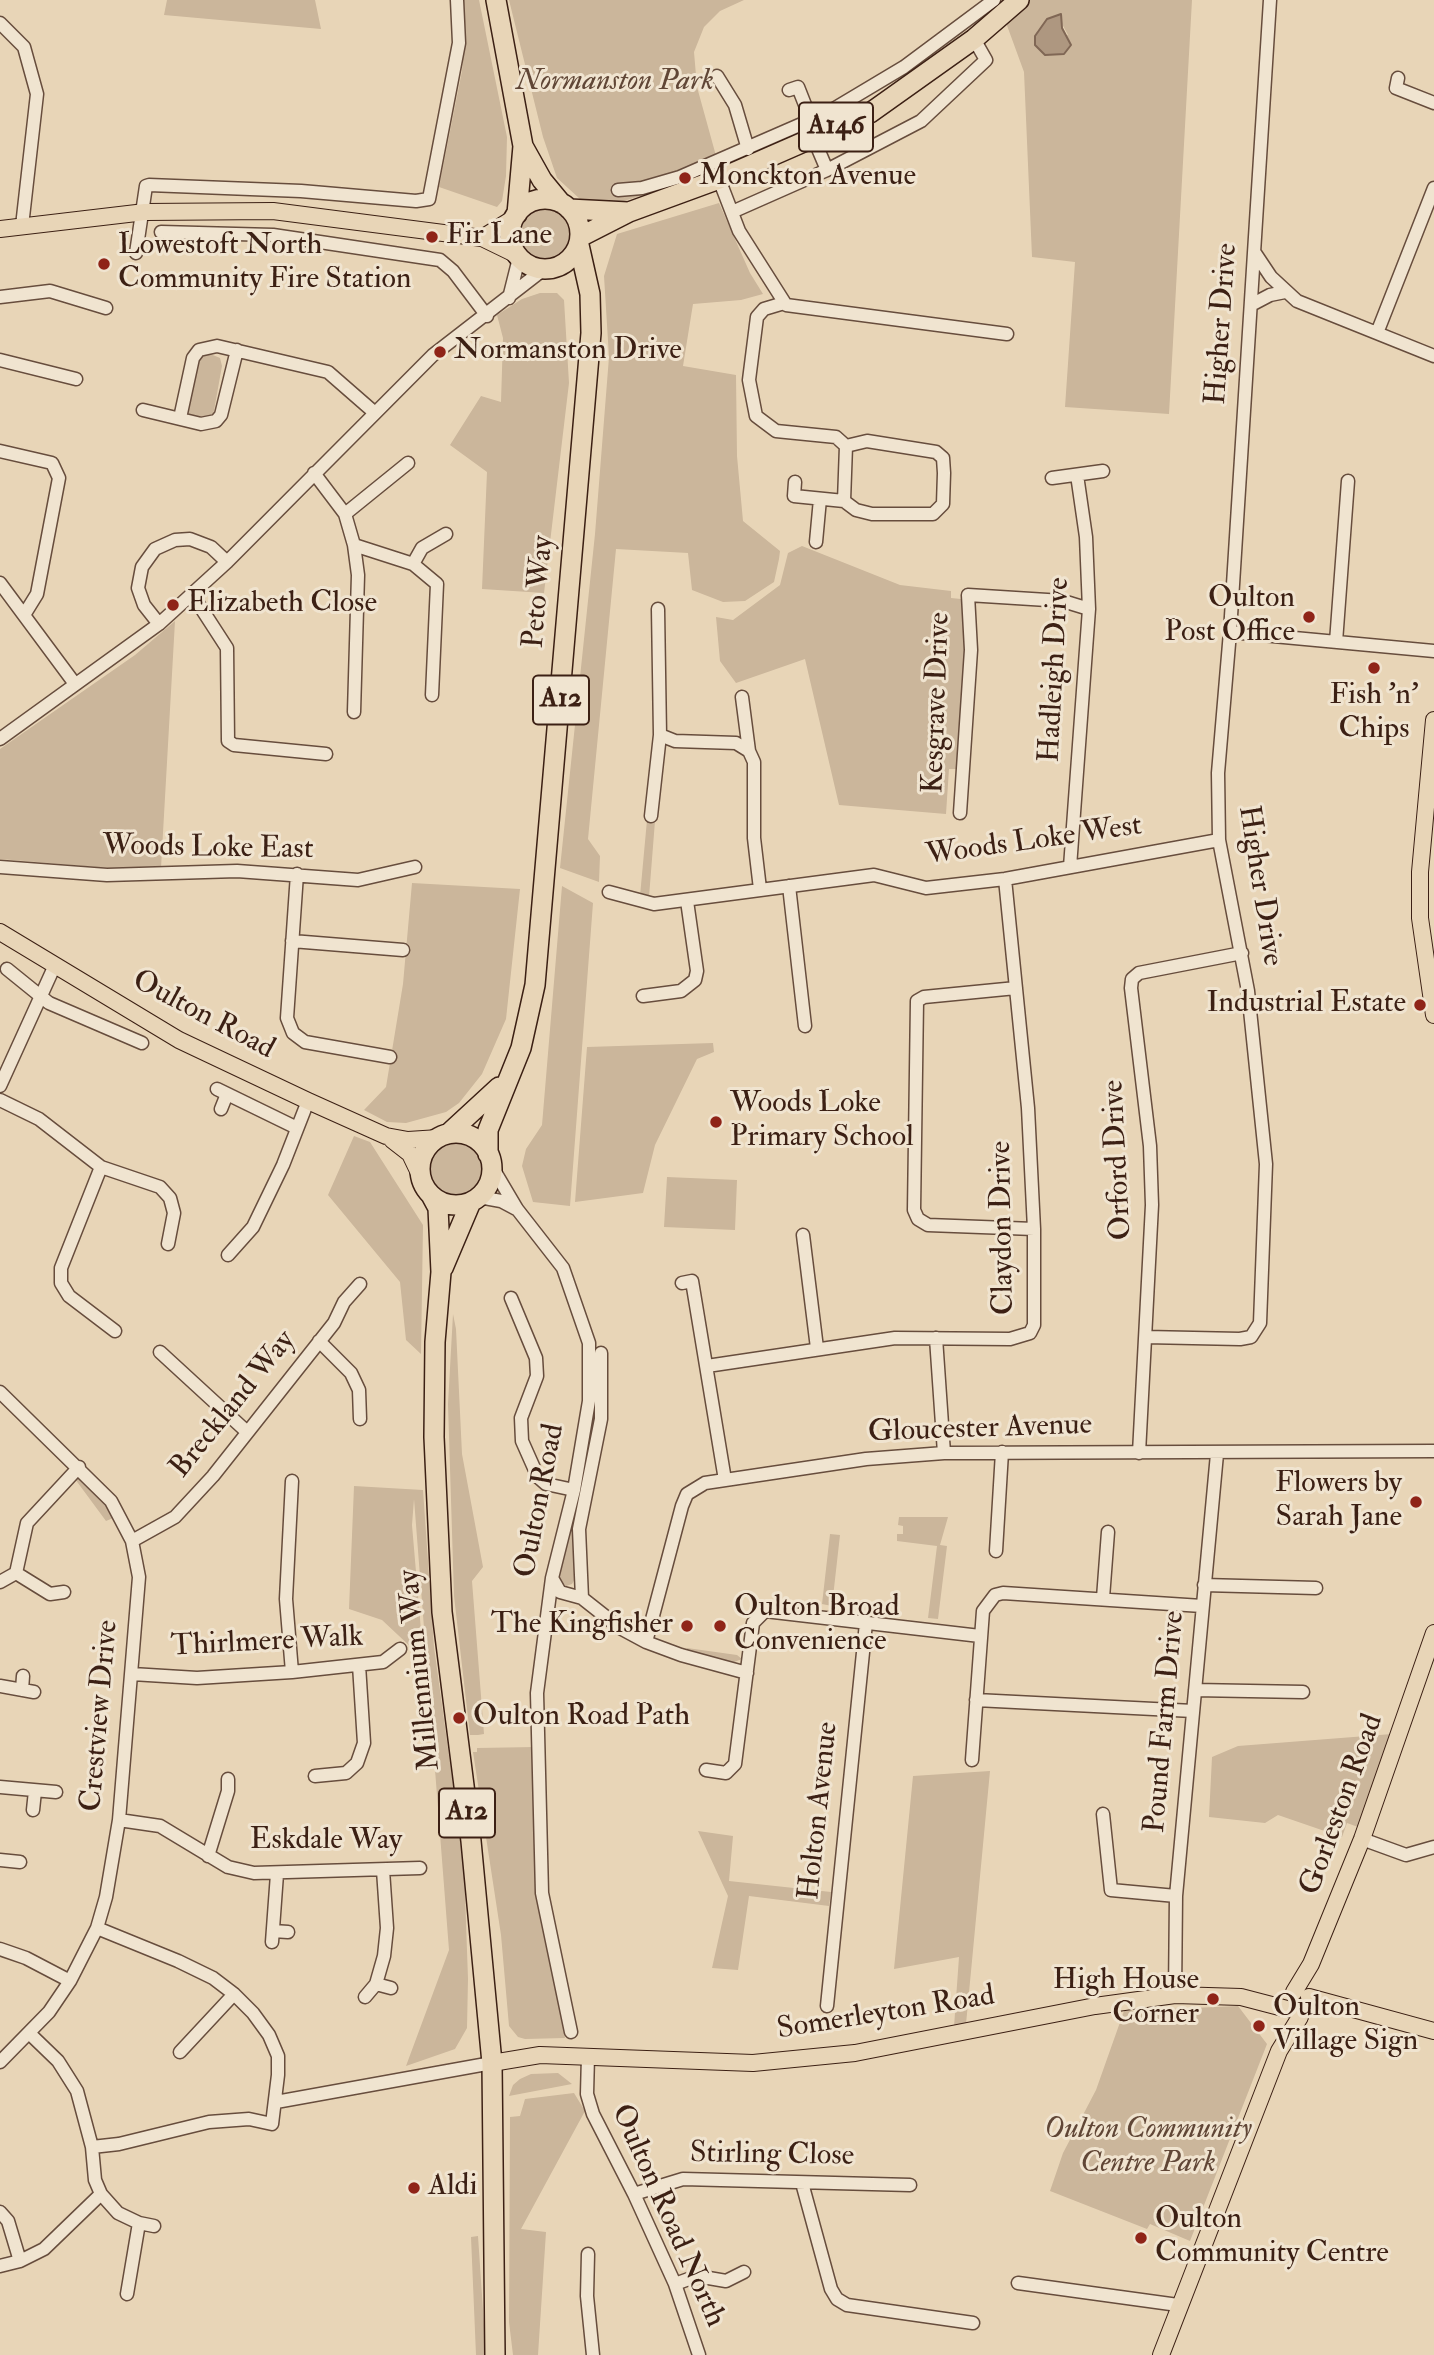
<!DOCTYPE html>
<style>
body{margin:0}
canvas{display:block;background:#e8d5b7}
</style>
<canvas width="1434" height="2355"></canvas>
<script>
const context = document.querySelector('canvas').getContext('2d');
context.lineJoin = 'round';
function paint(path, color) {
  context.fillStyle = color;
  context.fill(path, 'evenodd');
}
function shape(rows) {
  const path = new Path2D();
  for (const r of rows) {
    if (r.length === 3) {
      path.moveTo(r[0] + r[2], r[1]);
      path.arc(r[0], r[1], r[2], 0, 2 * Math.PI);
      continue;
    }
    path.moveTo(r[0], r[1]);
    for (let i = 2; i < r.length; i += 2) path.lineTo(r[i], r[i + 1]);
  }
  return path;
}
function trace(path, color, width, dash) {
  context.strokeStyle = color;
  context.lineWidth = width;
  context.lineCap = dash ? 'butt' : 'round';
  context.setLineDash(dash || []);
  context.stroke(path);
}
function write(font, color, halo, rows, align = 'center') {
  context.font = font + ' "IM FELL Double Pica",serif';
  context.lineWidth = 6;
  context.setLineDash([]);
  context.textBaseline = 'middle';
  context.strokeStyle = halo;
  context.fillStyle = color;
  for (const [text, x, y, turn = 0] of rows) {
    context.save();
    context.translate(x, y);
    context.rotate((+turn || 0) * Math.PI / 180);
    context.textAlign = isNaN(turn) ? turn : align;
    if (halo) context.strokeText(text, 0, 0);
    context.fillText(text, 0, 0);
    context.restore();
  }
}
paint(shape([
 [167,0,315,0,321,29,164,15],
 [461,0,479,0,507,137,506,176,502,201,497,207,439,187,462,71,464,46],
 [509,0,744,0,720,11,704,27,694,52,697,87,718,163,661,190,610,205,580,199,557,178,543,137],
 [1028,0,1192,0,1169,414,1065,407,1075,262,1032,257,1024,72,1005,20],
 [1061,22,1068,35,1035,45,1038,30],
 [719,203,750,273,763,294,741,300,693,304,683,366,736,375,737,456,743,521,780,551,779,559,774,582,745,601,723,602,692,590,688,553,616,549,588,839,600,856,599,882,560,868,595,534,609,357,604,276,617,234],
 [545,234,26],
 [540,293,557,293,564,300,569,383,544,593,482,589,487,472,450,445,481,396,501,402,503,338,497,315,522,299],
 [208,353,220,358,222,366,213,416,210,419,190,417,186,409,199,357],
 [802,546,900,585,951,591,951,598,961,599,967,648,957,769,949,769,946,814,839,805,805,659,736,683,720,661,716,617,733,620,780,585,788,553],
 [175,621,161,868,109,868,0,859,0,749,135,655],
 [647,820,655,821,649,897,640,896],
 [412,883,520,889,506,1019,482,1074,459,1103,446,1112,406,1123,387,1122,364,1110,386,1087,403,984],
 [562,886,593,903,570,1206,533,1202,522,1166,526,1149,542,1125],
 [713,1043,714,1052,697,1059,655,1145,643,1193,575,1202,587,1047],
 [354,1136,370,1142,423,1225,421,1354,406,1340,400,1282,328,1195],
 [455,1169,29],
 [667,1177,737,1180,735,1230,664,1227],
 [453,1314,456,1329,462,1454,483,1567,472,1581,484,1734,478,1735,470,1735,454,1596,448,1404],
 [599,1389,576,1577,572,1584,566,1586,558,1578,594,1397],
 [75,1479,82,1479,104,1500,114,1515,113,1518,106,1521],
 [354,1486,423,1490,434,1647,464,1865,468,1979,467,2028,455,2049,406,2066,449,1950,414,1499,412,1525,422,1642,414,1650,382,1620,349,1609],
 [899,1517,948,1517,940,1545,947,1546,938,1619,928,1618,937,1546,897,1541,897,1534,903,1534,903,1526,898,1525],
 [830,1534,840,1535,832,1606,822,1604],
 [687,1648,737,1655,742,1659,729,1664,686,1651],
 [1392,1734,1358,1827,1347,1823,1342,1837,1278,1815,1265,1823,1209,1817,1212,1757,1238,1746],
 [535,1747,539,1904,565,2038,525,2039,518,2037,509,2026,501,1935,473,1752,477,1752,477,1748],
 [990,1771,966,2024,954,2027,959,1957,894,1969,913,1776],
 [698,1831,733,1836,729,1881,831,1892,829,1906,749,1896,738,1970,712,1968,728,1896],
 [1238,2006,1267,2044,1190,2241,1150,2224,1147,2229,1050,2191,1063,2153,1096,2090,1124,2011],
 [558,2073,572,2084,509,2096,513,2085,520,2079,531,2074],
 [574,2093,585,2111,521,2229,546,2232,538,2355,513,2355,509,2322,510,2117,520,2116,525,2099],
 [478,2236,486,2355,476,2355,471,2237]
]), '#cbb69b');
const water = shape([
 [1061,14,1062,28,1071,45,1064,54,1045,55,1035,45,1035,36,1047,19,1061,14]
]);
paint(water, '#ae9780');
trace(water, '#806755', 2);
const minor = shape([
 [0,23,24,47,37,94,22,226],
 [717,76,735,105,748,149],
 [1398,78,1396,88,1434,103],
 [789,90,798,87,811,120],
 [813,137,827,170],
 [719,179,739,231,786,305,1007,334],
 [618,190,642,188,680,177,827,113,904,67,994,0],
 [732,212,827,170,921,121,986,60,974,39],
 [161,232,273,235,440,260,453,271,487,316],
 [136,253,146,186,149,185,301,191,416,201,429,199,459,43,457,0],
 [1255,253,1271,277,1297,301,1434,356],
 [0,297,50,291,106,308],
 [509,298,519,258],
 [784,303,764,309,757,317,749,380,756,416,776,431,836,437,846,446,844,501,794,496,795,482],
 [1251,305,1270,295,1285,292],
 [1377,333,1434,188],
 [0,360,76,379],
 [143,410,201,424,216,421,221,415,237,350],
 [180,418,193,358,199,350,217,346,328,372,375,413],
 [0,451,52,463,59,478,37,594,24,615],
 [314,473,345,514,354,545,358,575,354,712],
 [1052,478,1103,471],
 [844,501,856,510,872,514,933,514,943,504,944,473,943,458,936,452,867,441,846,446],
 [345,514,408,463],
 [816,542,820,499],
 [354,545,413,564,437,584,432,695],
 [413,564,422,548,446,534],
 [0,583,75,684],
 [192,594,227,648,228,741,234,745,326,754],
 [658,609,660,735,675,741,736,743,749,751],
 [159,624,144,605,138,588,142,567,155,549,175,540,190,539,211,547,227,562],
 [1230,632,1434,651],
 [1336,642,1348,481],
 [742,697,749,751,754,762,754,838,760,889],
 [0,739,159,624,227,562,433,355,544,269],
 [960,813,971,650,968,595,1063,601,1089,609],
 [651,816,660,735],
 [0,867,107,875,237,871,358,880,415,867],
 [1070,867,1089,609,1086,537,1077,475],
 [297,874,287,1018,293,1033,305,1042,390,1057],
 [789,886,805,1026],
 [609,892,654,904,874,875,926,888,1005,879,1219,840],
 [292,941,403,950],
 [7,969,49,1003,142,1043],
 [1016,988,924,997,917,1001,914,1210,918,1219,928,1225,1034,1229],
 [643,996,681,991,695,980,697,971,687,901],
 [0,1086,55,965],
 [217,1089,297,1128],
 [0,1100,39,1119,101,1167,160,1187,170,1198,174,1213,168,1244],
 [221,1109,227,1094],
 [491,1165,517,1209,563,1268,589,1343,589,1401,574,1490,552,1578,537,1693,542,1893,571,2032],
 [101,1167,61,1268,61,1283,69,1296,115,1331],
 [479,1197,501,1201,516,1209],
 [803,1235,817,1348],
 [228,1255,253,1227,283,1165,308,1101],
 [682,1283,692,1281,725,1480],
 [511,1298,536,1358,537,1376,521,1418,522,1441,538,1477,546,1484,574,1490],
 [1146,1337,1240,1339,1251,1337,1260,1323,1266,1164,1248,991,1219,840,1218,773,1230,632,1270,0],
 [936,1338,944,1453],
 [319,1341,351,1373,359,1390,360,1419],
 [160,1352,246,1431],
 [707,1366,895,1338,1010,1339,1030,1333,1034,1325,1034,1229,1028,1108,1005,879],
 [0,1392,111,1501,132,1541,139,1577,119,1820,106,1897,97,1928,70,1981,49,2012,0,2062],
 [1139,1453,1152,1205,1150,1146,1131,988,1132,979,1139,973,1242,953],
 [292,1481,286,1599,292,1672],
 [132,1541,175,1517,213,1476,334,1323,344,1302,360,1284],
 [996,1551,1002,1452],
 [16,1573,27,1523,79,1467],
 [552,1578,560,1592,582,1598,620,1628,646,1642,681,1655,747,1673],
 [0,1582,16,1573,50,1594,64,1592],
 [1204,1585,1316,1588],
 [582,1598,579,1529,601,1419,601,1353],
 [1103,1598,1108,1532],
 [646,1642,682,1506,687,1494,705,1483,866,1459,944,1453,1434,1451],
 [132,1674,197,1678,292,1672,383,1662,400,1649],
 [0,1686,34,1692],
 [22,1690,23,1676],
 [1195,1690,1303,1692],
 [976,1700,1193,1711],
 [972,1760,983,1611,995,1595,1003,1593,1202,1606],
 [706,1770,726,1773,735,1764,753,1623,765,1611,980,1636],
 [315,1776,346,1773,357,1763,364,1743,359,1665],
 [0,1787,56,1792],
 [33,1810,35,1791],
 [1103,1814,1111,1890,1176,1896],
 [119,1820,160,1826,228,1867,254,1873,420,1868],
 [1362,1839,1406,1855,1434,1847],
 [208,1856,228,1791,228,1779],
 [0,1860,20,1862],
 [273,1931,288,1932],
 [272,1942,277,1874],
 [0,1949,26,1958,70,1981],
 [376,1984,391,1988],
 [1175,1995,1176,1896,1217,1454],
 [365,1997,376,1984,384,1956,387,1928,383,1870],
 [827,2006,866,1623],
 [29,2033,58,2061,77,2091,92,2147,95,2180,101,2194,118,2213,139,2223,154,2226],
 [180,2052,234,1994],
 [588,2056,587,2094,593,2114,634,2194,675,2284,699,2355],
 [276,2102,492,2063],
 [92,2147,119,2144,209,2122,249,2119,272,2124,278,2075,278,2056,269,2035,253,2013,234,1994,213,1978,178,1961,97,1928],
 [802,2183,831,2289,837,2299,847,2305,973,2323],
 [634,2194,683,2179,910,2185],
 [0,2212,8,2221,20,2261],
 [588,2254,587,2296,593,2355],
 [0,2266,20,2261,44,2249,101,2194],
 [1018,2283,1178,2305],
 [675,2284,697,2276,726,2281,744,2272],
 [127,2294,139,2223]
]);
const major = shape([
 [0,229,145,212,273,211,482,238,517,255],
 [482,238,514,218],
 [1434,720,1420,872,1420,918,1434,1015],
 [0,932,179,1040,308,1101,386,1136,408,1140,439,1138],
 [392,1140,410,1154,420,1175],
 [1294,1992,1311,1964,1362,1839,1434,1633],
 [1309,1997,1434,2031],
 [492,2063,540,2055,753,2063,855,2053,1095,2006,1175,1995,1241,1997,1287,2009],
 [1161,2355,1279,2051,1300,2017]
]);
const highway = shape([
 [496,0,523,146,542,180,561,203],
 [545,234,35],
 [569,209,628,212],
 [517,214,523,146],
 [580,237,629,212,719,179,870,113,974,39,1019,0],
 [456,1169,36],
 [448,1134,499,1087],
 [488,1154,488,1130,521,1048,535,985,591,333,590,294,579,245],
 [431,1195,438,1208,441,1272,435,1342,434,1437,442,1612,471,1841,492,2063,495,2355],
 [443,1268,471,1202]
]);
trace(minor, '#674d3d', 15);
trace(major, '#3c2014', 18);
trace(highway, '#3c2014', 22);
trace(minor, '#f0e4d0', 12);
trace(major, '#e8d5b7', 16);
trace(highway, '#e8d5b7', 19);
for (const [x, y, r, color] of [
 [685,178,7,"#8f2418"],
 [432,237,7,"#8f2418"],
 [104,264,7,"#8f2418"],
 [440,352,7,"#8f2418"],
 [173,605,7,"#8f2418"],
 [1309,617,7,"#8f2418"],
 [1374,668,7,"#8f2418"],
 [1420,1005,7,"#8f2418"],
 [716,1122,7,"#8f2418"],
 [1416,1502,7,"#8f2418"],
 [687,1626,7,"#8f2418"],
 [720,1626,7,"#8f2418"],
 [459,1718,7,"#8f2418"],
 [1213,1999,7,"#8f2418"],
 [1259,2026,7,"#8f2418"],
 [414,2188,7,"#8f2418"],
 [1141,2238,7,"#8f2418"]
]) {
  const dot = new Path2D();
  dot.arc(x, y, r, 0, 2 * Math.PI);
  context.fillStyle = color;
  context.fill(dot);
  trace(dot, '#f0e4d0', 2.5);
}
for (const [x, y, w] of [
 [836,127,74],
 [561,700,56],
 [467,1813,56]
]) {
  const box = new Path2D();
  box.roundRect(x - w / 2, y - 24.5, w, 49, 5);
  context.fillStyle = '#f0e4d0';
  context.fill(box);
  trace(box, '#3c2014', 2);
}
write('bold 28px', '#3c2014', null, [
 ["A146",836,127],
 ["A12",561,700],
 ["A12",467,1813]
]);
write('italic 30px', '#604636', '#f0e4d0', [
 ["Normanston Park",615,83],
 ["Oulton Community",1148,2131],
 ["Centre Park",1148,2165]
]);
write('30px', '#3c2014', '#f0e4d0', [
 ["Monckton Avenue",699,178],
 ["Fir Lane",446,237],
 ["Lowestoft North",118,247],
 ["Community Fire Station",118,281],
 ["Normanston Drive",454,352],
 ["Oulton",1295,600,"right"],
 ["Post Office",1295,634,"right"],
 ["Elizabeth Close",187,605],
 ["Fish 'n'",1374,697,"center"],
 ["Chips",1374,731,"center"],
 ["Industrial Estate",1406,1005,"right"],
 ["Woods Loke",730,1105],
 ["Primary School",730,1139],
 ["Flowers by",1402,1485,"right"],
 ["Sarah Jane",1402,1519,"right"],
 ["Oulton Broad",734,1609],
 ["Convenience",734,1643],
 ["The Kingfisher",673,1626,"right"],
 ["Oulton Road Path",473,1718],
 ["High House",1199,1982,"right"],
 ["Corner",1199,2016,"right"],
 ["Oulton",1273,2009],
 ["Village Sign",1273,2043],
 ["Aldi",428,2188],
 ["Oulton",1155,2221],
 ["Community Centre",1155,2255]
], 'left');
write('30px', '#3c2014', '#f0e4d0', [
 ["Higher Drive",1223,324,-86],
 ["Peto Way",540,592,-85],
 ["Hadleigh Drive",1056,670,-87],
 ["Kesgrave Drive",938,703,-88],
 ["Woods Loke West",1034,842,-8],
 ["Woods Loke East",208,849,1],
 ["Higher Drive",1259,886,81],
 ["Oulton Road",203,1016,28],
 ["Orford Drive",1119,1160,-93],
 ["Claydon Drive",1004,1228,-91],
 ["Breckland Way",234,1405,-51],
 ["Gloucester Avenue",980,1430,-2],
 ["Oulton Road",541,1501,-79],
 ["Thirlmere Walk",267,1643,-3],
 ["Millennium Way",421,1670,-96],
 ["Crestview Drive",101,1716,-85],
 ["Pound Farm Drive",1166,1722,-85],
 ["Gorleston Road",1343,1805,-70],
 ["Holton Avenue",820,1811,-84],
 ["Eskdale Way",326,1842],
 ["Somerleyton Road",886,2014,-9],
 ["Stirling Close",772,2156,1],
 ["Oulton Road North",667,2216,66]
]);
</script>
